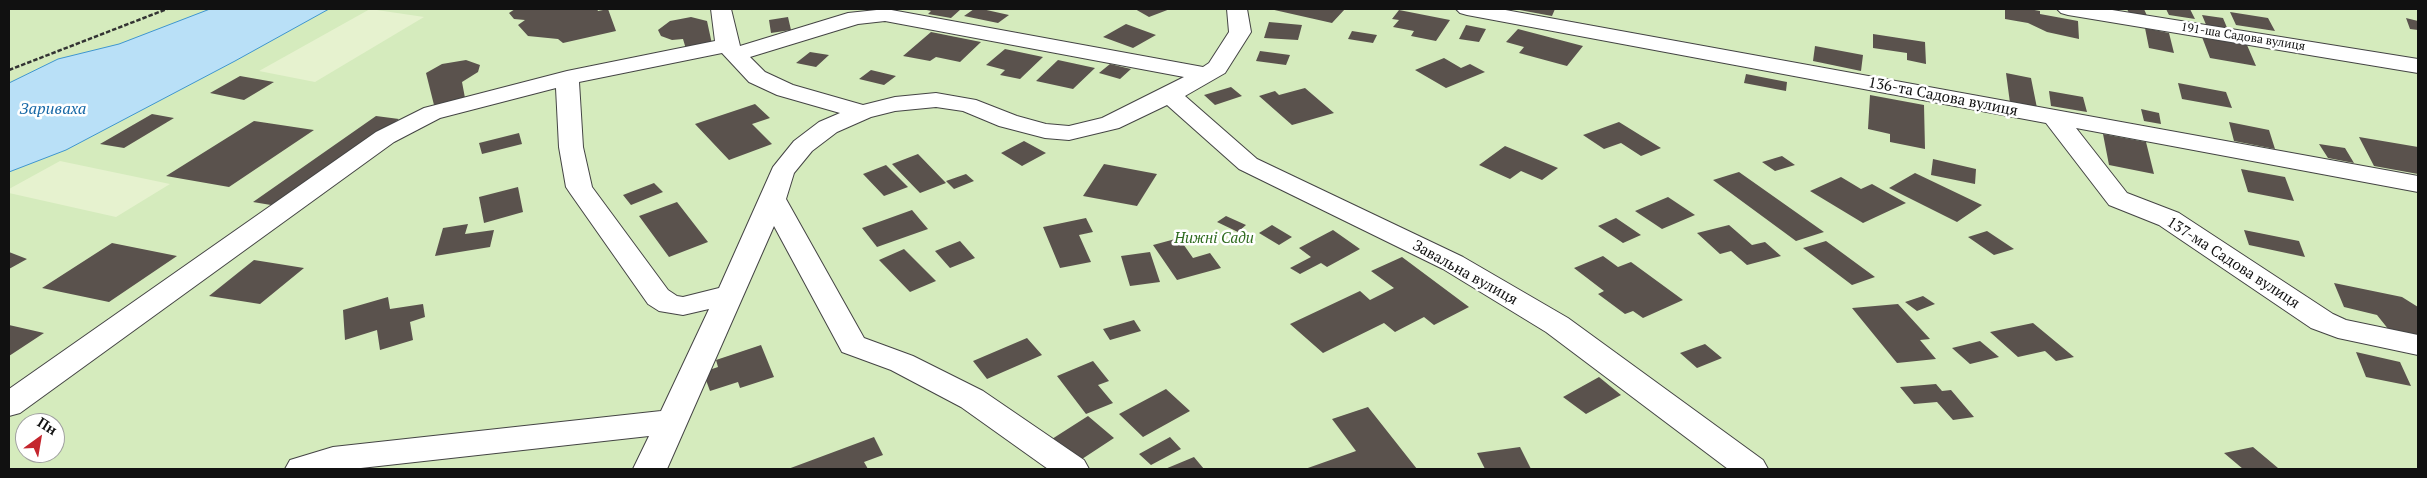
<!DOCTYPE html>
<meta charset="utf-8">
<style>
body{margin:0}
#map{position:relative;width:2427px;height:478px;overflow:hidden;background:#fffdf5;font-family:"PT Serif",serif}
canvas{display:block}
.frame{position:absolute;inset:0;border:10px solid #111;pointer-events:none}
.north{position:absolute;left:15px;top:413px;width:50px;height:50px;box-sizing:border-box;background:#fff;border:1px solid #a0a0a0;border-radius:50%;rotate:32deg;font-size:14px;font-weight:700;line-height:20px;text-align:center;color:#111}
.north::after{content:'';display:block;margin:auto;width:18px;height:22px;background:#c4262e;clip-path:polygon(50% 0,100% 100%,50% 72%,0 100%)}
</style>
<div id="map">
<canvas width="2427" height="478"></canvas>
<div class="frame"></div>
<div class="north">Пн</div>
</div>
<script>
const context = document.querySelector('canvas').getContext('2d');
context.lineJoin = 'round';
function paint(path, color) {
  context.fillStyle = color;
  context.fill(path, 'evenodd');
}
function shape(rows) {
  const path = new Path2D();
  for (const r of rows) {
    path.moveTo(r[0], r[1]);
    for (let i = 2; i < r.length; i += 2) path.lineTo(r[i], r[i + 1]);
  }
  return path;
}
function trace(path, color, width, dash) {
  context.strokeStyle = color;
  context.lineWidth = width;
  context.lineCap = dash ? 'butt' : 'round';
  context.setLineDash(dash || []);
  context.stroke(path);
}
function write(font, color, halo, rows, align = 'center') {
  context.font = font + ' "PT Serif",serif';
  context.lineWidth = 5;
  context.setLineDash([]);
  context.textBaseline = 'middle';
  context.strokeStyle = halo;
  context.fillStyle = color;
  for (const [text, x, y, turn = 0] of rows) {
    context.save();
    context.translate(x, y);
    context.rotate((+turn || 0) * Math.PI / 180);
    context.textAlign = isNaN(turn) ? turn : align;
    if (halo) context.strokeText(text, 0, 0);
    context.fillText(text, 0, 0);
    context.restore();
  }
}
paint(shape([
 [9,9,2418,9,2418,469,9,469],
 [25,423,55,423,55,453,25,453]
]), '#d5ebbd');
paint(shape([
 [370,9,424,17,315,82,259,71],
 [60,161,170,184,116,217,9,193,9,189]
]), '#e6f2cf');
const water = shape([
 [210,9,329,9,235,61,66,150,9,172,9,83,58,59,119,44,210,9]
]);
paint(water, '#b9e0f7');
trace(water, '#3f96cf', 1);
paint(shape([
 [515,9,597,9,598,11,608,9,616,31,563,43,558,39,528,36,518,25,525,20,514,19,509,13],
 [922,9,961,9,951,18,928,14,931,11],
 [974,9,982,9,1009,15,998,23,964,16],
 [1135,9,1170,9,1149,17],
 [1270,9,1345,9,1332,23],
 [1514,9,1555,9,1552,16],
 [2005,9,2029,9,2040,11,2040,14,2078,21,2079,39,2047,32,2028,23,2005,19],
 [2127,9,2144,9,2148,18,2130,15],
 [2166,9,2190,9,2195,19,2169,15],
 [1399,10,1450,20,1436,41,1411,36,1414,31,1393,27,1399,20,1392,19],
 [2230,12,2268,18,2275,31,2236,25],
 [2202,15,2223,18,2228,30,2207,27],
 [691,17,707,21,712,44,686,49,683,39,672,40,661,36,658,30,670,21],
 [788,17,791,30,771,33,769,20],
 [2406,18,2418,21,2418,30,2410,29],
 [1269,22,1302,25,1298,40,1264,38],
 [1126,24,1156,35,1133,48,1103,37],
 [1466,25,1486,29,1479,42,1459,39],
 [2145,28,2169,33,2174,53,2149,48],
 [1518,29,1583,46,1567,66,1519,53,1524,47,1506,42],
 [1352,31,1377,35,1373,43,1348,39],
 [931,32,981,42,960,62,936,57,930,61,903,56],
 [1873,34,1925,42,1926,64,1907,60,1907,53,1873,48],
 [2202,37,2247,45,2256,66,2210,58],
 [1815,46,1863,55,1861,71,1813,61],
 [1005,49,1043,57,1020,79,1000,75,1005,70,986,65],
 [1260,51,1290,55,1286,65,1256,61],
 [810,52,829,55,816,67,796,63],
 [1444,58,1461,68,1470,64,1485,72,1446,88,1415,70],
 [466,60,480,65,478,72,462,82,465,98,434,105,426,73,442,64],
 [1058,60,1095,68,1073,89,1036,81],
 [1110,64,1131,69,1120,79,1099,73],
 [871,70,896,76,884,85,859,79],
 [2006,73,2031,78,2037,108,2010,103],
 [1746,74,1787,82,1786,91,1744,83],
 [240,76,274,82,244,100,210,93],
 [2178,83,2226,92,2232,108,2182,99],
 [1231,87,1242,96,1215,105,1204,95],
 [1305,88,1334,113,1292,125,1259,96,1275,91,1279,95],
 [2049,91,2083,97,2087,112,2051,106],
 [1870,95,1924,105,1925,149,1890,142,1890,134,1868,129],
 [755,104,770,118,752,124,772,144,729,160,695,124],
 [2141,109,2159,113,2161,124,2144,121],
 [152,114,174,118,124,148,100,144],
 [376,116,399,119,277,206,253,202],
 [254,121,314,130,229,187,166,176],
 [1619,122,1661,148,1641,156,1621,143,1604,149,1583,135],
 [2229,122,2269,130,2275,149,2234,141],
 [519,133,522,144,482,154,479,143],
 [2103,134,2146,142,2154,174,2109,165],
 [2359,137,2418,147,2418,174,2374,166],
 [1024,141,1046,153,1022,166,1001,153],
 [2319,144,2345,148,2354,163,2328,158],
 [1505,146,1558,168,1542,180,1521,171,1510,179,1479,165],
 [918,154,946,183,920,193,892,164],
 [1782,156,1795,165,1775,171,1762,162],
 [1933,159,1976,169,1975,184,1931,175],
 [1104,164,1157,174,1137,206,1083,196],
 [886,165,908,187,884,196,863,174],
 [2241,169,2285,177,2294,201,2248,192],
 [1739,172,1824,232,1796,241,1713,180],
 [1915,173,1982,205,1957,222,1889,188],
 [966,174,974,181,954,189,946,181],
 [1841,177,1861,189,1872,184,1906,203,1863,223,1810,191],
 [654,183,663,192,631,205,623,195],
 [518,187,523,212,484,223,479,197],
 [1668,197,1695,215,1662,229,1635,211],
 [677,202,708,242,669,257,639,216],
 [912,210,928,229,877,247,862,228],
 [1226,216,1246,225,1238,232,1217,222],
 [1086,218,1093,232,1079,235,1091,262,1060,268,1043,227],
 [1616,218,1641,235,1623,243,1598,226],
 [468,224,465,234,494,230,490,247,435,256,443,228],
 [1272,225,1292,237,1279,245,1259,233],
 [1729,225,1752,245,1765,242,1781,256,1747,265,1731,251,1720,254,1697,233],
 [1333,230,1360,249,1327,267,1321,263,1300,274,1290,268,1311,257,1299,248],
 [2244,230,2299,241,2305,257,2249,245],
 [1987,231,2014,249,1994,255,1968,237],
 [1179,238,1193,258,1210,253,1221,268,1177,280,1153,245],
 [960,241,975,258,950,268,935,251],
 [1826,241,1875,277,1852,285,1803,248],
 [112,243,177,256,109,302,42,288],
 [904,249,936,281,910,292,879,260],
 [9,252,27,259,9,269],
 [1150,252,1160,282,1130,286,1121,256],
 [1603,256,1618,267,1631,262,1683,300,1643,318,1633,311,1625,314,1598,294,1604,291,1574,268],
 [1402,257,1469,307,1434,325,1424,317,1395,332,1384,323,1323,353,1290,324,1360,291,1370,300,1394,288,1371,271],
 [254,260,304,268,260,304,209,296],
 [2334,283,2402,297,2418,307,2418,337,2389,330,2377,315,2344,307],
 [1923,296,1935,304,1917,311,1905,302],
 [388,297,390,309,423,304,425,317,410,322,413,340,380,350,377,330,345,340,343,310],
 [1898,304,1930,339,1920,340,1936,359,1897,363,1852,308],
 [1134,320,1141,331,1110,340,1103,329],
 [2033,323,2074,357,2056,361,2045,351,2018,357,1990,332],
 [9,325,44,333,9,356],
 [1027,338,1042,355,987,379,973,361],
 [1980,341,1999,357,1970,364,1952,348],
 [1705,344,1722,358,1697,368,1680,353],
 [761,345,774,377,740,388,738,382,710,391,703,372,718,367,716,360],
 [2356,352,2400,362,2411,386,2366,377],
 [1093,361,1109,381,1098,385,1113,403,1086,414,1057,376],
 [1599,377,1621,395,1586,414,1563,397],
 [1936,384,1942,391,1951,390,1974,417,1953,420,1937,402,1914,404,1900,387],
 [1166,389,1190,411,1143,437,1119,414],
 [1368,407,1417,469,1305,469,1356,451,1332,419],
 [1088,416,1114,438,1079,461,1052,439],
 [874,437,883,455,864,462,868,469,788,469],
 [1170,437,1181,449,1151,465,1139,454],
 [1520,447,1531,469,1485,469,1477,453],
 [2253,447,2278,468,2243,469,2224,453],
 [1194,457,1204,469,1165,469]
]), '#5a524d');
const minor = shape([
 [711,9,731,9,740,46,848,13,886,9,1203,67,1209,63,1229,32,1227,9,1247,9,1251,32,1225,73,1185,96,1257,159,1463,257,1568,318,1763,460,1768,469,1728,469,1546,332,1443,269,1239,169,1167,105,1119,128,1069,140,1045,138,999,126,963,111,936,107,895,111,871,117,837,132,812,151,794,173,786,199,864,338,913,356,983,391,1084,460,1089,469,1048,469,961,407,891,370,842,352,774,226,667,469,633,469,649,436,352,469,285,469,290,460,333,447,661,411,709,309,683,315,659,311,648,304,570,193,566,187,559,147,556,88,440,118,394,142,20,413,9,416,9,389,376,132,424,108,567,71,715,41,711,9],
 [885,21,1184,77,1102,118,1069,126,1046,124,1017,116,976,100,936,93,895,97,863,105,793,85,765,72,750,57,858,24,885,21],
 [722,53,749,82,777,95,840,113,819,122,794,141,773,167,719,288,683,297,677,296,668,290,592,187,583,147,579,82,722,53],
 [1456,9,1500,9,2418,176,2418,192,2076,128,2127,193,2179,213,2333,314,2346,320,2418,335,2418,355,2338,338,2311,328,2159,225,2109,205,2046,123,1467,15,1460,13,1456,9],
 [2057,9,2106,9,2418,59,2418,73,2068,15,2061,13,2057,9]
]);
trace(minor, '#444', 2);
trace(shape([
 [9,70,167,9]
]), '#333', 2.5, [4.5, 2]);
paint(minor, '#fff');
write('12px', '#111', '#fff', [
 ["191-ша Садова вулиця",2243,37,9]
]);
write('15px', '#111', '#fff', [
 ["136-та Садова вулиця",1943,97,11],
 ["137-ма Садова вулиця",2233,263,33],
 ["Завальна вулиця",1465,273,29]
]);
write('italic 15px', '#2f6b1f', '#fff', [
 ["Нижні Сади",1214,239]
]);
write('italic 16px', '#1768a6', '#fff', [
 ["Зариваха",53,109]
]);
</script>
